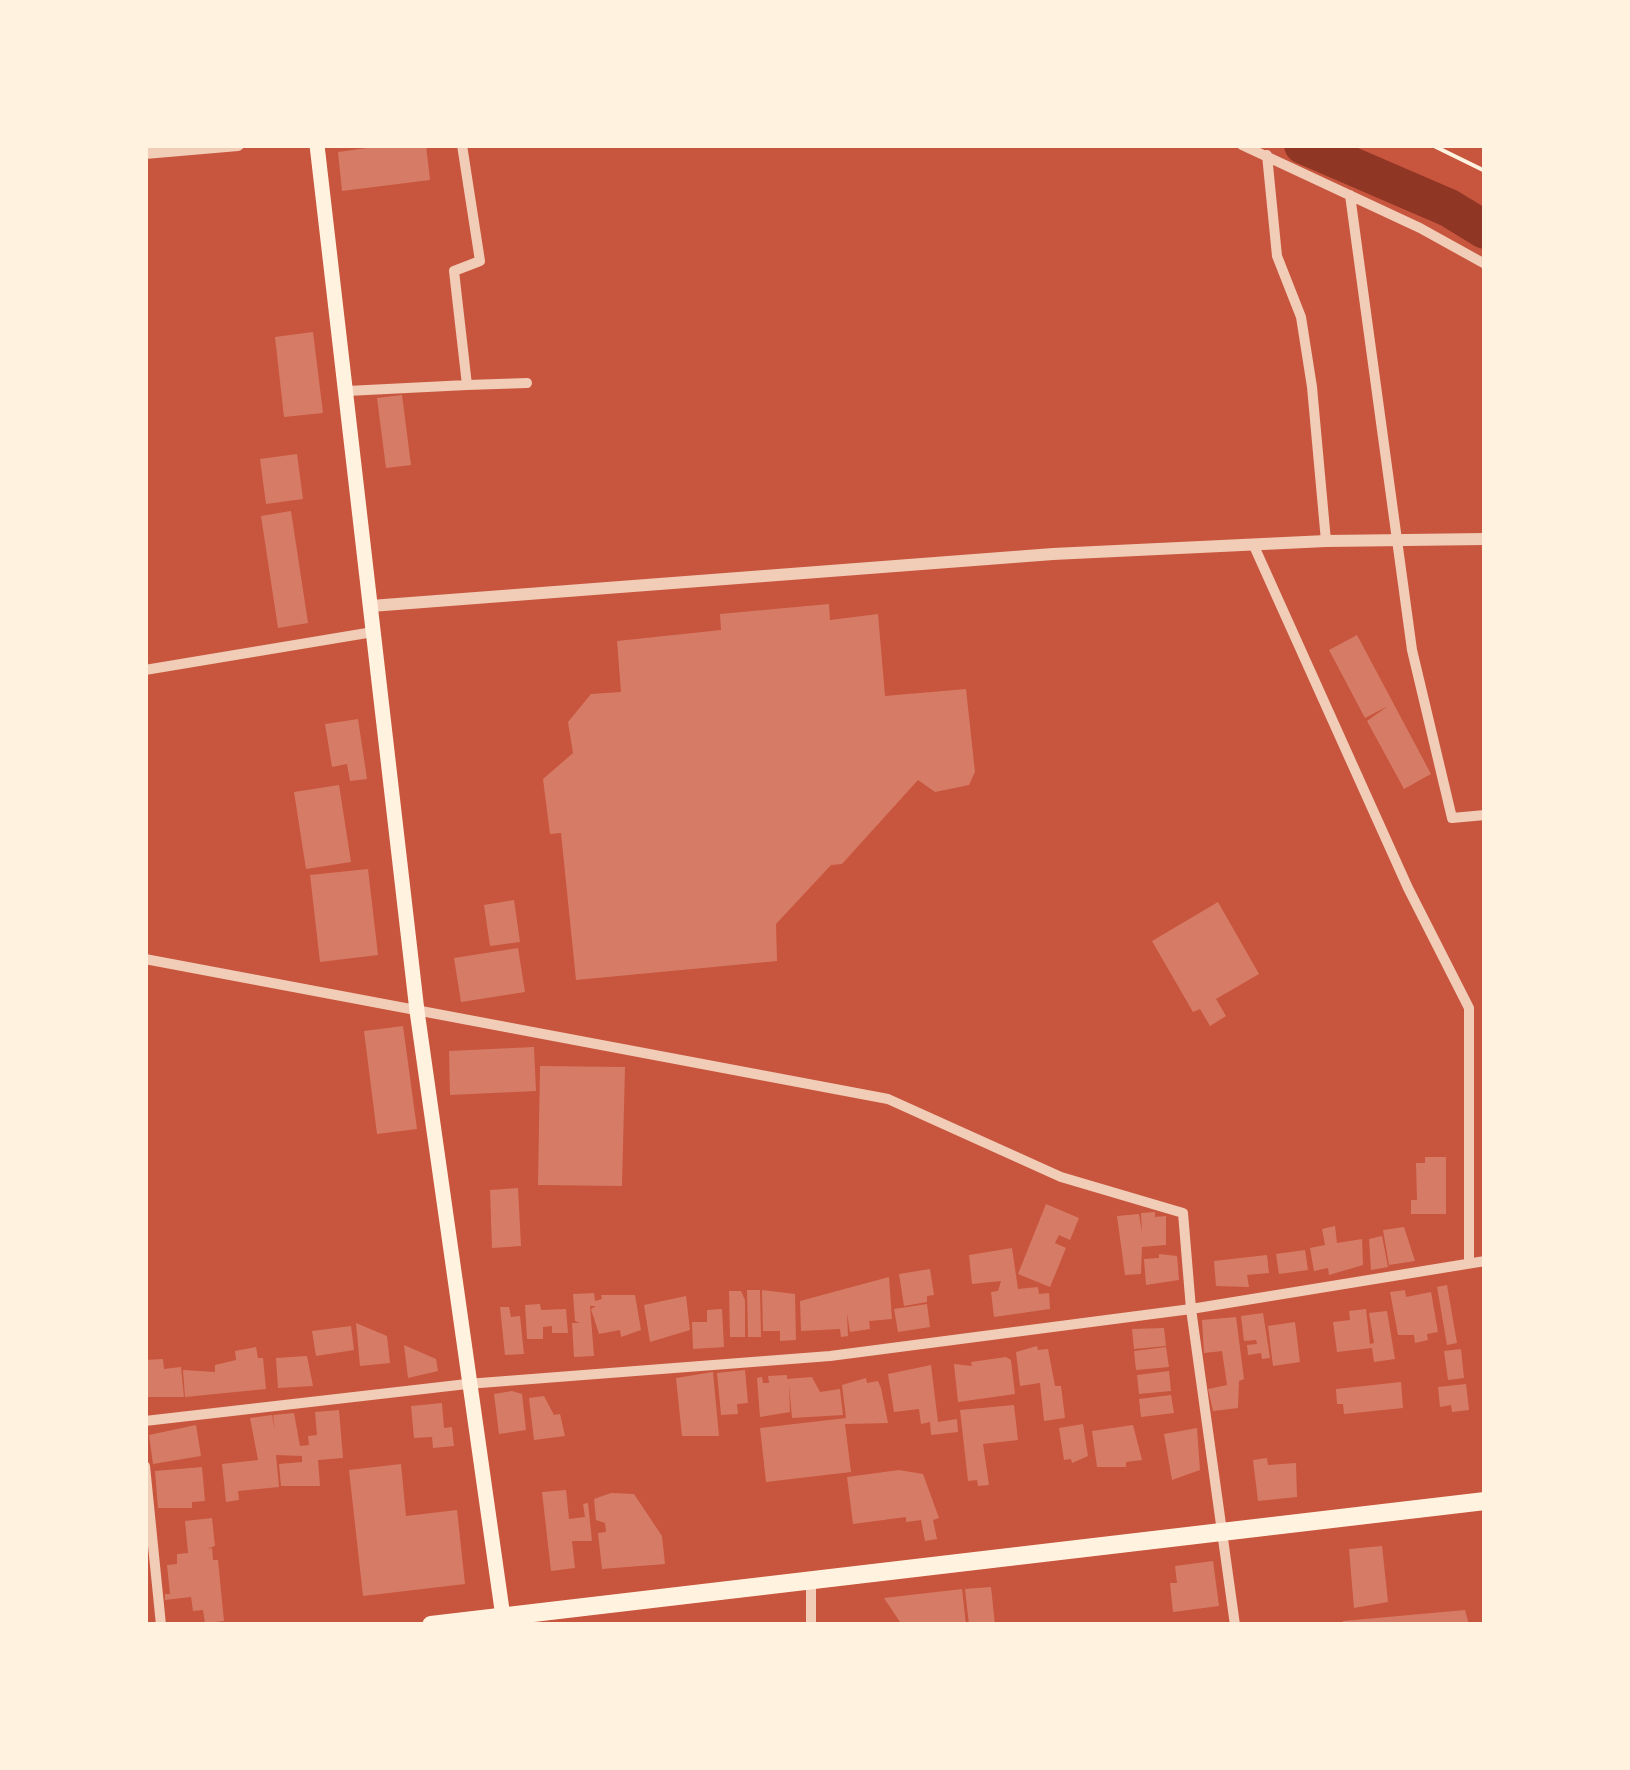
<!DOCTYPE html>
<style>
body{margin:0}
#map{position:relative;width:1630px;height:1770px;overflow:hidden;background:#c8553d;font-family:"PT Sans Narrow",sans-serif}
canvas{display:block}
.frame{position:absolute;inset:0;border:148px solid #fff3e0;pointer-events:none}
</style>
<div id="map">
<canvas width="1630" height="1770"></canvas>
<div class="frame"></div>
</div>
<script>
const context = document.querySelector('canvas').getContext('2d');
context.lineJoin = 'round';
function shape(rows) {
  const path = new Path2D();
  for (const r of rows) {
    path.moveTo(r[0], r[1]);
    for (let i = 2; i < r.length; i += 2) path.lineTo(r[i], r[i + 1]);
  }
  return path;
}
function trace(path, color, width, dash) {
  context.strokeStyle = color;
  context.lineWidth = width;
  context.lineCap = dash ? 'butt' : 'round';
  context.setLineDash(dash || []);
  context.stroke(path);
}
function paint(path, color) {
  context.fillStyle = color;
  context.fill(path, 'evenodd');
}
trace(shape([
 [1303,145,1449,208,1485,230]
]), '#8f3625', 38);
paint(shape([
 [389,145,426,145,430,180,342,191,338,152],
 [313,332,323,413,284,417,275,337],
 [402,395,411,465,386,468,377,398],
 [297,454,303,499,266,504,260,459],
 [291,511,308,623,278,628,261,516],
 [829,604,830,620,878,614,885,696,966,689,975,772,969,785,935,792,918,780,842,864,831,865,776,924,777,961,576,980,561,833,550,834,543,779,573,753,568,722,591,694,621,692,617,641,721,630,720,614],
 [1357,635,1431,774,1404,789,1367,721,1388,706,1365,718,1329,650],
 [358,719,367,779,350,781,347,764,332,767,325,724],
 [339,785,351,862,306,869,294,792],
 [368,869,378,955,320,962,310,875],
 [514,900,520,942,490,946,484,905],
 [1218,902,1259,974,1216,999,1226,1016,1210,1026,1200,1009,1193,1012,1152,941],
 [518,948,525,992,461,1002,454,958],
 [403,1026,417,1129,377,1134,364,1031],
 [534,1047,536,1091,450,1095,449,1051],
 [540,1066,625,1067,622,1186,538,1185],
 [1425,1157,1446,1157,1446,1214,1411,1214,1411,1200,1417,1200,1416,1163,1425,1163],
 [518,1188,521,1246,492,1248,490,1190],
 [1046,1204,1079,1218,1070,1240,1059,1235,1055,1243,1066,1248,1050,1287,1018,1274],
 [1155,1212,1155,1217,1166,1216,1166,1245,1142,1247,1141,1274,1125,1275,1117,1216,1139,1214,1142,1233,1141,1213],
 [1335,1226,1337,1243,1362,1239,1363,1265,1329,1275,1328,1268,1314,1271,1310,1248,1325,1245,1322,1229],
 [1404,1227,1415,1261,1389,1265,1383,1230],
 [1382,1236,1388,1267,1371,1270,1369,1239],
 [1012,1248,1018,1289,1038,1287,1039,1294,1049,1293,1050,1309,994,1317,991,1292,998,1291,1001,1281,972,1284,969,1255],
 [1305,1250,1308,1270,1279,1274,1276,1254],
 [1159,1254,1177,1256,1179,1280,1146,1285,1144,1259,1159,1258],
 [1267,1255,1269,1273,1247,1275,1249,1287,1216,1286,1214,1261],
 [930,1269,934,1295,927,1296,927,1302,904,1306,899,1274],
 [889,1277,892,1319,869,1321,870,1329,850,1332,847,1313,848,1336,841,1337,840,1329,801,1331,800,1301],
 [1447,1285,1457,1343,1447,1345,1437,1287],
 [747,1290,760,1290,761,1337,748,1337],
 [762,1290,795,1294,796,1340,780,1341,780,1331,763,1331],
 [1405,1290,1406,1297,1431,1292,1438,1332,1427,1334,1428,1340,1415,1343,1414,1335,1398,1335,1390,1292],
 [729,1291,741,1291,745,1300,745,1337,730,1337],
 [594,1293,595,1301,602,1299,601,1295,635,1295,641,1330,621,1337,620,1330,599,1334,591,1309,596,1306,590,1306,594,1356,574,1357,572,1323,580,1323,575,1321,573,1294],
 [686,1296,690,1330,650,1342,644,1305],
 [540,1304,541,1310,566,1309,568,1333,552,1333,552,1326,543,1327,543,1339,527,1339,525,1305],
 [927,1304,930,1327,898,1332,894,1309],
 [500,1307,509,1307,511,1317,520,1316,524,1354,505,1355],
 [722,1309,724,1347,693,1349,692,1322,707,1322,707,1310],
 [1366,1309,1370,1344,1374,1343,1369,1313,1387,1311,1395,1359,1374,1362,1372,1348,1337,1352,1333,1322,1350,1320,1349,1311],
 [1263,1313,1270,1358,1262,1359,1261,1353,1248,1355,1247,1345,1257,1344,1256,1340,1244,1341,1241,1316],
 [1236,1317,1244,1379,1239,1381,1238,1408,1213,1411,1208,1389,1227,1385,1222,1351,1204,1353,1202,1320],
 [1295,1322,1300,1362,1273,1366,1268,1326],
 [356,1323,387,1336,390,1363,360,1366],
 [351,1326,354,1350,316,1356,312,1331],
 [1164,1328,1166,1346,1134,1349,1132,1329],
 [404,1345,436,1359,438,1371,408,1378],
 [1037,1346,1038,1350,1048,1349,1055,1386,1061,1386,1065,1418,1044,1421,1040,1383,1020,1386,1016,1352],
 [256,1347,258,1358,263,1358,266,1389,185,1397,183,1370,215,1372,215,1365,236,1360,235,1351],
 [1166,1347,1169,1367,1136,1370,1134,1351],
 [1461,1349,1464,1378,1448,1380,1444,1351],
 [307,1356,313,1386,278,1388,276,1358],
 [1006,1357,1011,1360,1015,1394,958,1402,954,1364,972,1366,971,1362],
 [163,1359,164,1369,181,1367,184,1397,145,1397,145,1360],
 [931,1365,938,1422,957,1419,958,1432,931,1435,930,1422,921,1424,919,1409,894,1412,888,1374],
 [745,1370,748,1403,737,1404,738,1414,721,1415,717,1373],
 [1169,1371,1171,1391,1139,1394,1137,1375],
 [713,1372,719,1436,682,1436,676,1378],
 [787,1375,787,1379,812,1377,820,1392,840,1389,843,1415,792,1418,789,1384,790,1412,760,1417,757,1378,762,1377,763,1383,769,1383,768,1376],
 [866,1378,867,1383,878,1381,881,1388,888,1423,845,1424,851,1472,766,1482,760,1428,846,1418,842,1385],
 [1401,1382,1403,1408,1344,1414,1343,1404,1337,1404,1336,1389],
 [1466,1384,1469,1410,1452,1412,1451,1405,1440,1407,1438,1387],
 [512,1391,522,1394,526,1430,499,1434,494,1394],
 [1171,1395,1174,1413,1141,1417,1139,1399],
 [544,1396,554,1415,560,1414,565,1436,534,1440,529,1398],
 [442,1403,444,1428,452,1427,454,1446,433,1448,432,1437,414,1438,411,1406],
 [1014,1405,1018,1440,983,1444,989,1485,978,1486,977,1480,968,1481,960,1410],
 [339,1410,343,1458,318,1460,320,1486,281,1486,279,1464,302,1462,302,1456,276,1455,279,1487,238,1491,239,1500,226,1502,222,1464,258,1460,250,1418,272,1415,275,1431,273,1415,294,1413,300,1446,309,1445,308,1436,317,1435,315,1412],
 [1083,1424,1088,1456,1072,1463,1071,1459,1064,1460,1059,1428],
 [196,1425,201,1456,153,1464,149,1435],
 [1133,1425,1142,1460,1126,1462,1126,1467,1097,1467,1092,1431],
 [1197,1428,1200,1470,1172,1480,1164,1434],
 [1267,1458,1268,1465,1296,1463,1297,1497,1258,1501,1253,1460],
 [401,1464,406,1516,457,1510,465,1584,363,1596,349,1470],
 [202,1467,205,1501,192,1502,192,1508,158,1508,155,1471],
 [899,1470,923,1474,939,1518,933,1520,937,1539,925,1541,921,1520,906,1522,906,1517,853,1524,847,1477],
 [566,1490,569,1519,585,1517,583,1504,588,1503,592,1541,572,1541,575,1568,551,1571,542,1492],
 [611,1493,634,1494,662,1536,665,1564,602,1569,598,1533,606,1532,605,1523,596,1520,594,1499],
 [212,1518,215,1546,206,1549,212,1548,213,1560,218,1560,224,1621,205,1623,203,1610,193,1611,191,1597,165,1600,165,1594,170,1594,167,1565,177,1564,177,1554,188,1553,185,1521],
 [1382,1546,1388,1602,1354,1608,1349,1549],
 [1213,1561,1219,1606,1173,1612,1170,1583,1177,1583,1175,1566],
 [991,1587,995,1625,969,1625,965,1589],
 [962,1589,966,1625,902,1625,884,1598],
 [1465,1610,1469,1625,1342,1625,1343,1621]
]), '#d67c66');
trace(shape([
 [1432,145,1485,171]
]), '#fff3e0', 4);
trace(shape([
 [1242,145,1420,228,1485,264],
 [1267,155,1277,256,1301,317,1312,387,1326,541],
 [1350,195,1412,650,1452,818,1485,815],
 [467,385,527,383],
 [347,391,467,385,454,271,480,261,462,145],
 [1254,546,1408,888,1469,1008,1469,1263],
 [145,670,373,632],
 [145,959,888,1099,1061,1177,1183,1213,1191,1309,1235,1625],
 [145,1421,467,1384,830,1356,1191,1309,1485,1261],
 [145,1466,161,1625],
 [811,1578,811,1625]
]), '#f1ccb7', 10);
trace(shape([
 [145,153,238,145],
 [371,606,1053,554,1326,541,1485,539]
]), '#f1ccb7', 12);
trace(shape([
 [317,145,417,1011,503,1617]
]), '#fff3e0', 15);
trace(shape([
 [431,1625,1485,1501]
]), '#fff3e0', 18);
</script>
